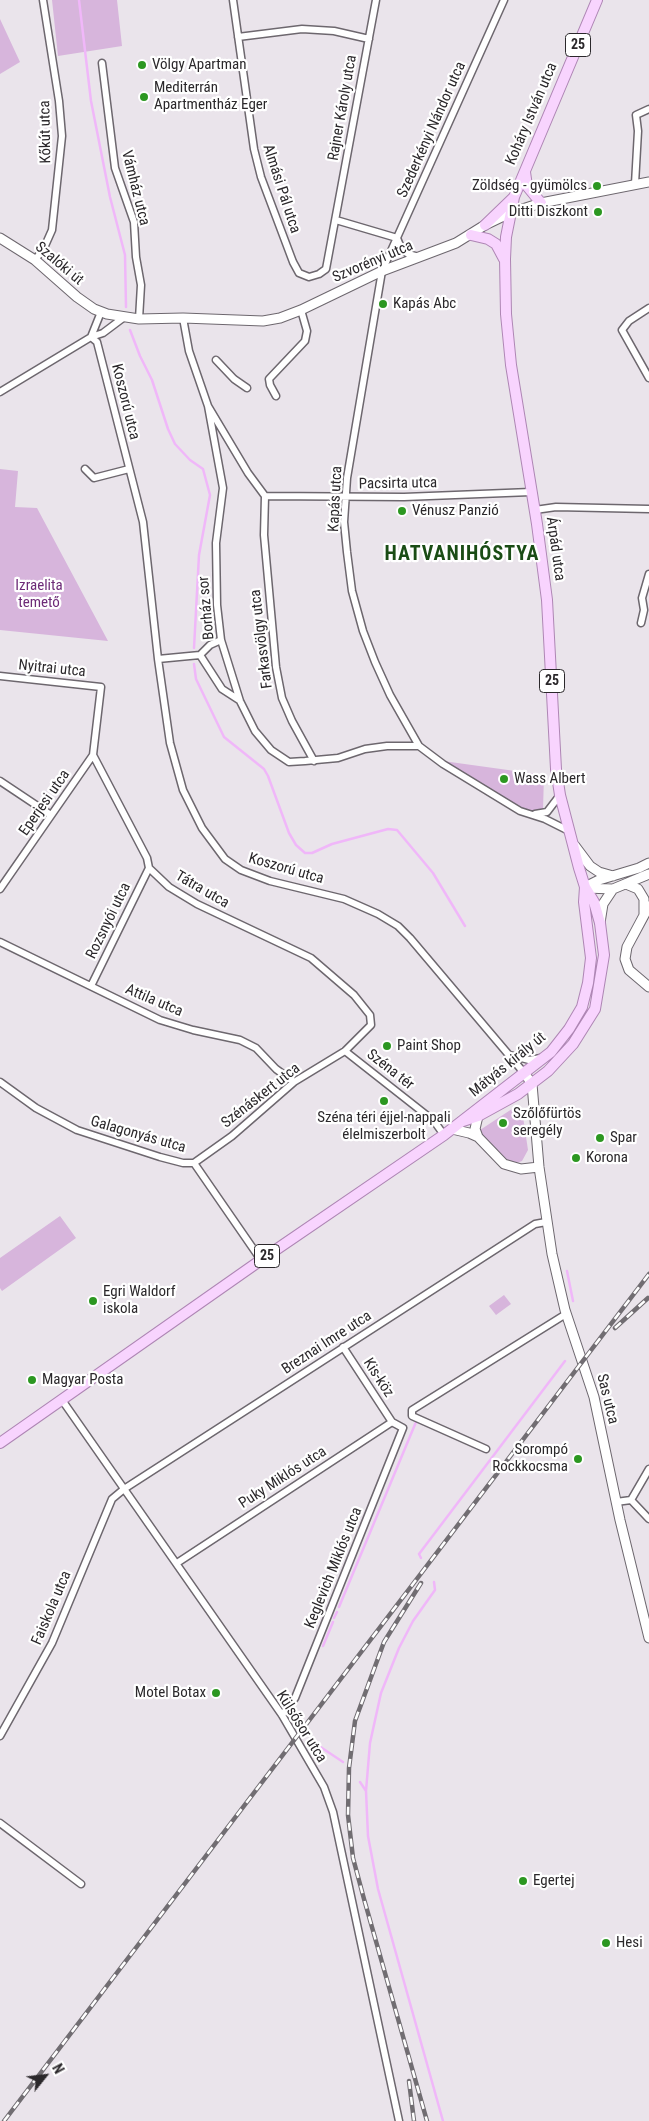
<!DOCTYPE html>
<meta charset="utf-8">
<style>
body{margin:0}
#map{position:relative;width:649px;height:2121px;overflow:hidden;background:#eae4eb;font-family:"Roboto Condensed",sans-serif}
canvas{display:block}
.north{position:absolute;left:20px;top:2051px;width:50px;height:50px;-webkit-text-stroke:4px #fff;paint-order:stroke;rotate:61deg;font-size:14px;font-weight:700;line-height:20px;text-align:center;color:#2b282b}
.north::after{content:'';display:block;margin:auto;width:18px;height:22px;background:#2b282b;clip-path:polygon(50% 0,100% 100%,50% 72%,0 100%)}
</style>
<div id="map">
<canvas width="649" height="2121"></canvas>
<div class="north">N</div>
</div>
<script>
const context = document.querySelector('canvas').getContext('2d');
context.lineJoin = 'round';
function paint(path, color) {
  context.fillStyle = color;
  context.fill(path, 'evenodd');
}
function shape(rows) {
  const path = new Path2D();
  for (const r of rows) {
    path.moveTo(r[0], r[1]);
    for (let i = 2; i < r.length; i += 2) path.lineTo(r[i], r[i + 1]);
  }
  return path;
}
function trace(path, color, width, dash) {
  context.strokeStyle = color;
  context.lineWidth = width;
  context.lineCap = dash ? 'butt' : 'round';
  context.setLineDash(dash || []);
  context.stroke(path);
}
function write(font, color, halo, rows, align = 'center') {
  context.font = font + ' "Roboto Condensed",sans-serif';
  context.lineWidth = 4.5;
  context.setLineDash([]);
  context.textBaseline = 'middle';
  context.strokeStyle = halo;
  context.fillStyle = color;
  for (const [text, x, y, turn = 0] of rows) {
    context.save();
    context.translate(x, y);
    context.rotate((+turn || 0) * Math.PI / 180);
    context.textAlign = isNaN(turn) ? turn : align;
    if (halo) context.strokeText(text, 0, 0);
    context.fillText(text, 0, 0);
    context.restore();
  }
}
paint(shape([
 [52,0,117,0,122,46,58,56],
 [0,19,20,62,0,74],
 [0,469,18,471,15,507,37,508,108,641,0,630],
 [443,761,544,775,543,810,530,812,519,808],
 [515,1107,522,1110,528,1150,522,1161,514,1164,507,1163,482,1136,480,1130],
 [60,1216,76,1238,2,1291,0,1288,0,1258],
 [504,1295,511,1304,496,1315,489,1306]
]), '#d7b5dc');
trace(shape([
 [79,0,91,101,110,197,125,255,126,307],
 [130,330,140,356,152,380,168,429,175,444,190,460,203,469,210,495,199,555,194,648],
 [194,664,196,679,224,737,264,769,268,776,289,833,296,845,305,853,312,853,332,844,388,829,397,830,433,873,465,926],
 [567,1271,573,1301],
 [421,1558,419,1554,565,1361],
 [434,1582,435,1590,413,1621,399,1648,381,1693,370,1743,366,1791,368,1836,378,1889,443,2121],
 [339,1607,416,1422],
 [334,1618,337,1612],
 [323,1646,333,1622],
 [294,1717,295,1720],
 [310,1740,343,1762],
 [360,1782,366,1791]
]), '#f0b7f9', 2.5);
const street = shape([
 [233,0,254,149,261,177,293,262,299,273,309,277,319,274,326,269,376,0],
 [238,37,302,29,334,31,369,39],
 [102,63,115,168,134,222,136,257,141,285,139,319],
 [635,184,638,131,636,115,649,109],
 [336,220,397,238],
 [397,238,401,248,408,254,419,257],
 [35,260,44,248,52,230,62,136,59,101,43,0],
 [649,308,629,321,622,330,649,378],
 [183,318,189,351,208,406,248,473,265,496,264,535,276,667,282,698,292,721,314,761],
 [91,337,97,342,143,522,158,659,170,743,183,790,202,828,225,859,241,870,270,881,344,899,378,914,398,926,410,938,525,1074],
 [91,337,101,312],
 [216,360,234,379,247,388],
 [0,392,91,337,103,333,123,318],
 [276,396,270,385,269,379,305,341,307,331,301,310],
 [208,406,223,488,216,543,217,605,221,640,240,701,255,731,271,750,289,762,305,761,338,758,365,749,387,746,419,746,443,764,520,811,545,819,569,831],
 [85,469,94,478,129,469],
 [265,496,404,497,531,492],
 [535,510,556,507,649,509],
 [641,623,644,610,642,598,649,574],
 [200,655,222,689,239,700],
 [158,659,200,655,210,645,221,640],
 [0,676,101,687,93,755,147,858,149,868,169,887,197,904,311,958,354,995,370,1015,371,1025,345,1051,294,1082,232,1136,194,1163],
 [419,746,390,695,375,662,363,631,352,591,347,552,344,522,347,478,382,271,504,0],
 [0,781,51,815],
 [535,814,547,812,560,795],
 [0,889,93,755],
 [0,942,160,1020,193,1030,240,1040,256,1048,276,1069,294,1082],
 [91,986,149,868],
 [345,1051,434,1121,444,1135],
 [510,1055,529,1060,541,1058],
 [0,1082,36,1108,77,1130,160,1157,183,1163,194,1163],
 [194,1163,261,1260],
 [62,1400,282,1715,324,1787,333,1812,399,2121],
 [486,1449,412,1416,412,1410,566,1314],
 [631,1500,649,1519],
 [616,1502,631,1500,649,1469],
 [177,1563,392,1422],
 [282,1715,295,1698,403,1428,392,1422,343,1347],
 [0,1736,52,1643,112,1499,124,1489,535,1224,546,1222],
 [0,1823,81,1884]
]);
const secondary = shape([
 [0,238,35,260,77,297,94,309,107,314,139,319,183,318,263,321,280,318,301,310,382,271,456,243,485,225,510,213,541,203,649,182],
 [575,846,590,866,599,872,613,876],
 [626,884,638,889,644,899,644,914],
 [585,887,599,880,639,868,649,863],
 [586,888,613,889,649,874],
 [649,906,627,947,625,959,629,970,649,987],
 [600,923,603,904,613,889],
 [525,1074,532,1084,539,1167,552,1254,565,1310,594,1397,620,1520,649,1638],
 [478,1116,475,1129,478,1137],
 [452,1129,469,1133,478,1137,504,1164,521,1169,539,1167]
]);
const primary = shape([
 [525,172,527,186,541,203],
 [485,225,513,198],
 [471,235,488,239,496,244,504,259],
 [463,1121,478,1116,518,1094,548,1071,573,1044,595,1009,604,955,600,923,594,902,585,887,579,868,560,795,556,769,547,600,537,524,511,365,506,314,505,259,506,237,514,197,597,0],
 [0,1443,261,1260,444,1135,551,1052,569,1029,582,1007,588,983,591,958,584,902,585,887]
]);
trace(street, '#6d676e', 9);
trace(secondary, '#6d676e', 11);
trace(primary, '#ae86b4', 12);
trace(street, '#fff', 6);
trace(secondary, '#fff', 9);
trace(primary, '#f8d4fe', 10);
const rail = shape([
 [615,1328,648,1298],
 [421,1583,384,1642,355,1721,349,1768,348,1815,353,1858,364,1899,427,2121],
 [409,2081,414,2121],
 [4,2121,649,1274]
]);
trace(rail, '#716d72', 4.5);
trace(rail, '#fff', 2.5, [8]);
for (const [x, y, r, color] of [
 [142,65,5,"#2c9721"],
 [144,97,5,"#2c9721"],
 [597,186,5,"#2c9721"],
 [598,212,5,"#2c9721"],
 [383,304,5,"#2c9721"],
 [402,511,5,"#2c9721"],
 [504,779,5,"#2c9721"],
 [387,1046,5,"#2c9721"],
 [384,1101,5,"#2c9721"],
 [503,1123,5,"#2c9721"],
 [600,1138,5,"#2c9721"],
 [576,1158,5,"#2c9721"],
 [93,1301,5,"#2c9721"],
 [32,1380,5,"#2c9721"],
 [578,1459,5,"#2c9721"],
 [216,1693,5,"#2c9721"],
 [523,1881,5,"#2c9721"],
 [606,1943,5,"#2c9721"]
]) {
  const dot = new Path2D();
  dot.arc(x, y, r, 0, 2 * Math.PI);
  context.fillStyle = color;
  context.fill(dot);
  trace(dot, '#fff', 2);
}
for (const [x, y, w] of [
 [578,45,25],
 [552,681,25],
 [267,1256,25]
]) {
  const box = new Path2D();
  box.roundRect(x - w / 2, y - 11.5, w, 23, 4);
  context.fillStyle = '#fff';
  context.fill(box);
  trace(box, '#2b282b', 1);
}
write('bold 14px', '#2b282b', null, [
 ["25",578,45],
 ["25",552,681],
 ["25",267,1256]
]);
write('15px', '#2b282b', '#fff', [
 ["Völgy Apartman",152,65],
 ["Mediterrán",154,88],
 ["Apartmentház Eger",154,105],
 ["Zöldség - gyümölcs",587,186,"right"],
 ["Ditti Diszkont",588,212,"right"],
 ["Kapás Abc",393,304],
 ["Vénusz Panzió",412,511],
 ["Wass Albert",514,779],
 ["Paint Shop",397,1046],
 ["Szőlőfürtös",513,1114],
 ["seregély",513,1131],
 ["Széna téri éjjel-nappali",384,1118,"center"],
 ["élelmiszerbolt",384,1135,"center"],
 ["Spar",610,1138],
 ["Korona",586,1158],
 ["Egri Waldorf",103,1292],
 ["iskola",103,1309],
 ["Magyar Posta",42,1380],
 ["Sorompó",568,1450,"right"],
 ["Rockkocsma",568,1467,"right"],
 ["Motel Botax",206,1693,"right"],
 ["Egertej",533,1881],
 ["Hesi",616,1943]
], 'left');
write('15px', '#2b282b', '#fff', [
 ["Rajner Károly utca",343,108,-80],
 ["Koháry István utca",532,114,-67],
 ["Szederkényi Nándor utca",432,130,-66],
 ["Kőkút utca",46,132,-91],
 ["Vámház utca",135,188,76],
 ["Almási Pál utca",281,189,72],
 ["Szvorényi utca",373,262,-23],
 ["Szalóki út",59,264,40],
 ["Koszorú utca",125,402,76],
 ["Pacsirta utca",398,484,-1],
 ["Kapás utca",336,499,-87],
 ["Árpád utca",555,549,82],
 ["Borház sor",207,608,-95],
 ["Farkasvölgy utca",262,639,-97],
 ["Nyitrai utca",52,669,6],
 ["Eperjesi utca",45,803,-55],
 ["Koszorú utca",286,869,16],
 ["Tátra utca",202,890,30],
 ["Rozsnyói utca",109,921,-64],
 ["Attila utca",154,1001,23],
 ["Mátyás király út",508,1065,-39],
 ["Széna tér",390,1070,38],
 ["Szénáskert utca",261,1096,-38],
 ["Galagonyás utca",138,1135,16],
 ["Breznai Imre utca",327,1343,-33],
 ["Kis-köz",378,1378,57],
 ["Sas utca",607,1399,76],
 ["Puky Miklós utca",283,1478,-33],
 ["Keglevich Miklós utca",334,1568,-68],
 ["Faiskola utca",52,1608,-67],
 ["Külsősor utca",301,1727,58]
]);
write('15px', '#6d2b77', '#fff', [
 ["Izraelita",39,586],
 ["temető",39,603]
]);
context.letterSpacing = '1px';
write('bold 20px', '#1a4c15', '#fff', [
 ["HATVANIHÓSTYA",462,555]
]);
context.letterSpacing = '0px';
</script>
